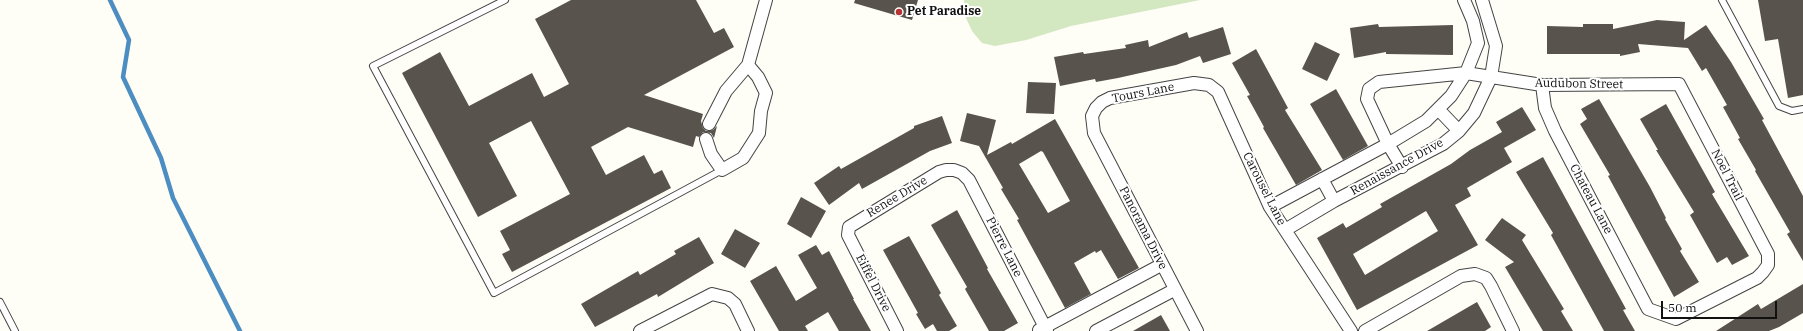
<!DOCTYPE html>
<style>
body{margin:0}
#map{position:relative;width:1803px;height:331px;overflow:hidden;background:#fefdf6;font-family:"IBM Plex Serif",serif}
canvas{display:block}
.scale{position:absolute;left:1661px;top:301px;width:116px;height:18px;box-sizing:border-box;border:2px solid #111;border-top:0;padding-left:5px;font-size:12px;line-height:14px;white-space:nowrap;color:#111;-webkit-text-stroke:3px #fff;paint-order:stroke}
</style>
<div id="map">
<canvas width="1803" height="331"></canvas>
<div class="scale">50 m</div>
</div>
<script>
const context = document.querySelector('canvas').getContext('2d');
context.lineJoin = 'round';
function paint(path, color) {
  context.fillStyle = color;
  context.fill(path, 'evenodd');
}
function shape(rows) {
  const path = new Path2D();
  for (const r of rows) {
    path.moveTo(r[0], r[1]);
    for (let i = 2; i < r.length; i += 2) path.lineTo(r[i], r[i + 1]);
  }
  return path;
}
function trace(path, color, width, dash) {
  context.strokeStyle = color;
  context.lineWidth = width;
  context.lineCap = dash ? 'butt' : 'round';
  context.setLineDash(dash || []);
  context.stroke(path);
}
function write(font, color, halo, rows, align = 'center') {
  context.font = font + ' "IBM Plex Serif",serif';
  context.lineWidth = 4;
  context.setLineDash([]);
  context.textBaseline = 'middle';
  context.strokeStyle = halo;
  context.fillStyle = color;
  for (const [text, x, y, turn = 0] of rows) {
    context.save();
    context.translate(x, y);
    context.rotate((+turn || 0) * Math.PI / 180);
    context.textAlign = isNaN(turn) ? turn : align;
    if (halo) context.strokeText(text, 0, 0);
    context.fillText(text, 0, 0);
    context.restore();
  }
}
paint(shape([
 [964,0,1200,0,1071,26,1026,40,995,46,982,43,972,31,966,18]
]), '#d3e7c1');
trace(shape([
 [110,0,129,40,123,77,161,158,173,198,240,331]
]), '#4c8dc2', 4.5);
paint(shape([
 [571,0,696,0,714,33,724,28,734,47,644,95,703,114,701,121,703,128,706,131,713,130,717,126,714,138,711,133,703,132,699,137,696,136,693,147,628,127,591,147,606,175,644,155,654,174,662,170,671,188,512,272,502,254,510,250,500,231,570,194,531,121,489,143,517,196,478,217,402,73,440,52,469,106,532,73,544,97,569,84,535,19],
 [855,0,918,0,912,20,854,3],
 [1758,0,1803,0,1803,95,1788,98,1778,39,1765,41],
 [1657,20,1685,22,1684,40,1706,25,1731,62,1764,119,1762,120,1803,196,1803,261,1787,234,1790,232,1755,171,1756,170,1738,139,1740,138,1723,107,1727,105,1706,68,1702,71,1688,48,1638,44,1640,52,1620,56,1620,54,1547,54,1547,26,1583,27,1583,24,1613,24,1613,29],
 [1378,24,1379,27,1453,25,1453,55,1386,54,1386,52,1354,58,1350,28],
 [1223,27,1231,54,1203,63,1200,56,1176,65,1118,78,1096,82,1095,79,1060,86,1054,57,1083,52,1084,54,1126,48,1125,45,1148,40,1149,47,1187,32,1189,38],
 [1315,42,1340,54,1327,81,1302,69],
 [1256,49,1288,108,1285,110,1322,170,1296,185,1263,128,1264,127,1247,96,1250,95,1232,63],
 [1028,82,1056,83,1054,114,1026,113],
 [1336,89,1368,146,1343,160,1310,104],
 [1599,99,1650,187,1666,218,1665,219,1682,249,1680,251,1699,282,1674,297,1608,176,1610,175,1580,124,1587,119,1581,109],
 [1666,104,1715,192,1712,194,1749,256,1732,265,1727,257,1717,263,1690,215,1694,212,1656,150,1658,150,1640,119],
 [1522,107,1536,130,1504,148,1512,162,1467,188,1471,196,1455,205,1478,245,1357,310,1317,238,1343,223,1346,228,1382,207,1380,204,1451,164,1470,150,1502,132,1496,122],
 [1426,211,1438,231,1365,275,1353,254],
 [967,113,996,120,987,155,1011,142,1012,144,1055,119,1139,268,1118,279,1101,250,1096,253,1095,251,1074,263,1091,294,1065,308,1017,220,1019,219,1001,189,1003,188,979,146,960,141],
 [1041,151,1043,152,1070,201,1048,213,1019,164],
 [942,116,952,143,930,151,862,189,859,183,829,205,814,183,839,166,841,169,914,128,914,126],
 [1543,157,1626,309,1623,310,1635,331,1604,331,1551,235,1553,233,1516,172],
 [801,197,826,211,811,238,787,224],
 [957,210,988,268,987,269,1018,323,1004,331,989,331,965,289,967,287,931,225],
 [1502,218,1526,235,1522,240,1564,309,1561,311,1573,331,1543,331,1505,267,1514,262,1485,240],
 [735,229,760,243,745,268,721,254],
 [909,236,941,293,939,295,957,326,949,331,937,331,933,324,925,329,916,314,918,313,883,250],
 [699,237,714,263,658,297,657,294,595,327,581,304,638,271,640,275,676,254,674,251],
 [816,245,822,255,829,251,854,299,853,299,871,331,839,331,828,312,805,326,808,331,779,331,750,281,776,266,796,301,817,288,798,255],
 [1803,284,1803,313,1779,327,1769,331,1716,331,1758,304,1761,309],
 [1477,302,1491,327,1485,331,1427,331],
 [1161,315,1170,331,1133,331]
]), '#59534e');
const service = shape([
 [505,0,373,66,494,293,722,170],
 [1722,0,1779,106,1792,111,1803,109],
 [0,302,15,331]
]);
const minor = shape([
 [1438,109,1459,131],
 [709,124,726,91,748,65,766,0],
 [706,139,711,154,722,170,743,158,759,133,761,111,766,93,758,77,748,65],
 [1402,167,1388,144,1367,99,1369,89,1379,82,1466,73,1542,85,1679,84,1768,254,1768,265,1763,272,1757,278,1676,319,1648,309,1555,131,1545,108,1542,85],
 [1322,179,1334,201],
 [1270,207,1388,144,1426,121,1451,96,1466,73,1478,43,1473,21,1464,0],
 [1285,230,1334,201,1443,144,1459,131,1474,113,1491,77,1496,46,1482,0],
 [1039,330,1161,265],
 [640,331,712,294,728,298,735,304,748,331],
 [897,331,848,235,849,227,939,172,946,170,954,170,962,173,969,180,1047,331],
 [1096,331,1174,290],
 [1197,331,1094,133,1092,116,1096,108,1102,102,1110,98,1194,83,1209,85,1218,92,1270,207,1351,331],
 [1365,331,1461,276,1475,274,1486,278,1491,286,1513,331]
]);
trace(service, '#444', 8);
trace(minor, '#444', 14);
trace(service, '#fff', 6);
trace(minor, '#fff', 12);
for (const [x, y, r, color] of [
 [899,12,4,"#b53534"]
]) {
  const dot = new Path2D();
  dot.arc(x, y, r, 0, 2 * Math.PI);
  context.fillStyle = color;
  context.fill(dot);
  trace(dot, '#fff', 1.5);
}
write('bold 12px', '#111', '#fff', [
 ["Pet Paradise",907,12]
], 'left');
write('12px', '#111', '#fff', [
 ["Audubon Street",1579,84,1],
 ["Tours Lane",1143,93,-11],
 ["Renaissance Drive",1397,167,-29],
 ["Noel Trail",1727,175,63],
 ["Carousel Lane",1264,189,63],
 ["Renee Drive",897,197,-31],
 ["Chateau Lane",1591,199,62],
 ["Panorama Drive",1143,228,63],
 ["Pierre Lane",1004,247,63],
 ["Eiffel Drive",873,283,63]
]);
</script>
